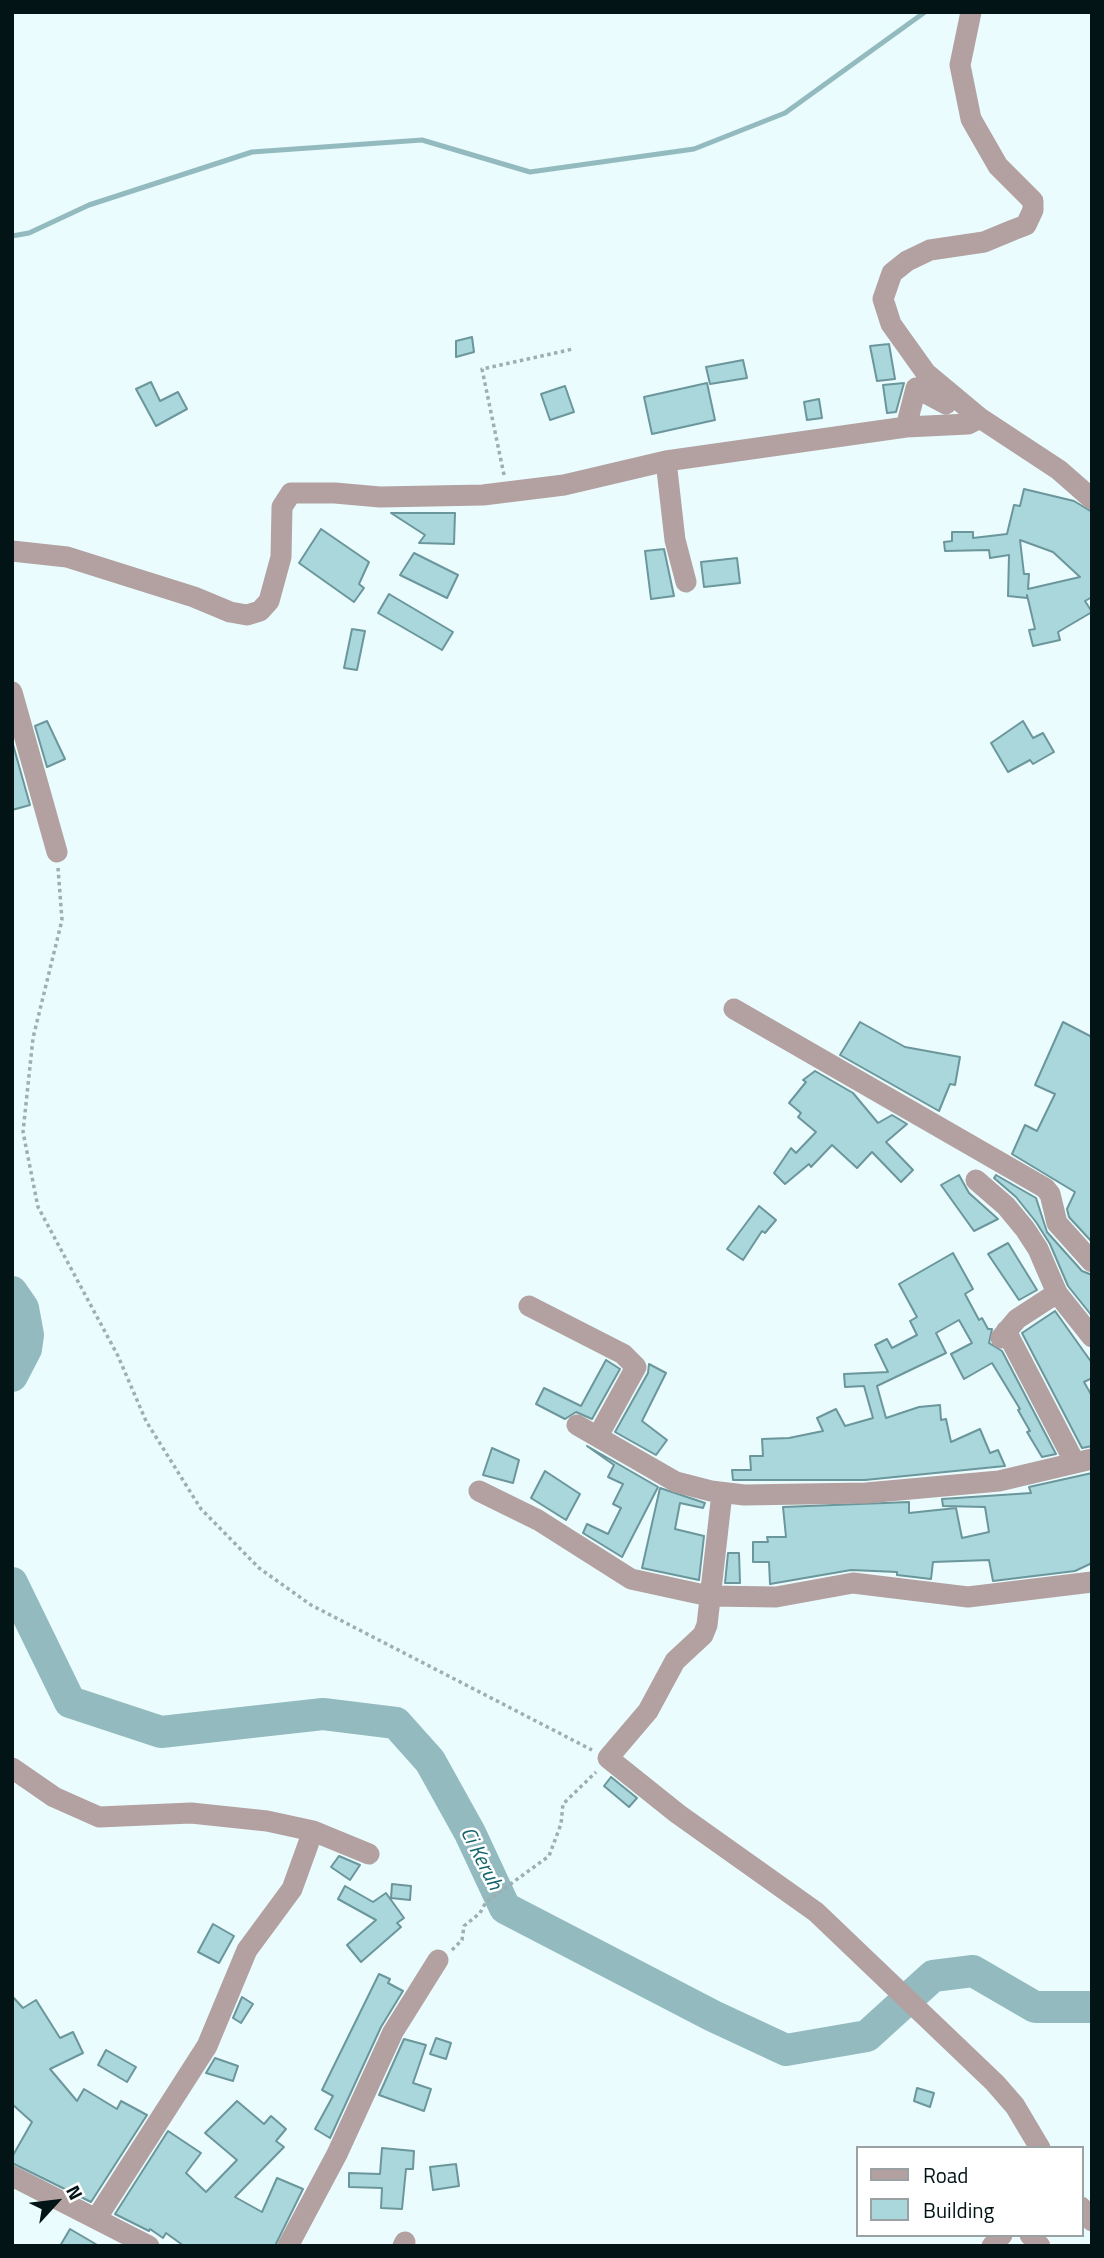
<!DOCTYPE html>
<style>
body{margin:0}
#map{position:relative;width:1104px;height:2258px;overflow:hidden;background:#eafcfe;font-family:"Titillium Web",sans-serif}
canvas{display:block}
.frame{position:absolute;inset:0;border:14px solid #031416;pointer-events:none}
.legend{position:absolute;left:856px;top:2146px;width:228px;height:91px;box-sizing:border-box;background:#fff;border:2px solid #9aa1a2;margin:0;padding:9px 12px;list-style:none;font-size:21px;color:#031416}
.legend li{display:flex;align-items:center;gap:14px;height:35px}
.legend b{width:35px;border:2px solid #9aa1a2}
.north{position:absolute;left:21px;top:2167px;width:70px;height:70px;-webkit-text-stroke:5px #fff;paint-order:stroke;rotate:63deg;font-size:19px;font-weight:700;line-height:28px;text-align:center;color:#031416}
.north::after{content:'';display:block;margin:auto;width:24px;height:32px;background:#031416;clip-path:polygon(50% 0,100% 100%,50% 72%,0 100%)}
</style>
<div id="map">
<canvas width="1104" height="2258"></canvas>
<div class="frame"></div>
<ul class="legend">
<li><b style="height:9px;background:#b2a1a0"></b>Road</li>
<li><b style="height:19px;background:#a9d7db"></b>Building</li>
</ul>
<div class="north">N</div>
</div>
<script>
const context = document.querySelector('canvas').getContext('2d');
context.lineJoin = 'round';
function shape(rows) {
  const path = new Path2D();
  for (const r of rows) {
    path.moveTo(r[0], r[1]);
    for (let i = 2; i < r.length; i += 2) path.lineTo(r[i], r[i + 1]);
  }
  return path;
}
function trace(path, color, width, dash) {
  context.strokeStyle = color;
  context.lineWidth = width;
  context.lineCap = dash ? 'butt' : 'round';
  context.setLineDash(dash || []);
  context.stroke(path);
}
function paint(path, color) {
  context.fillStyle = color;
  context.fill(path, 'evenodd');
}
function write(font, color, halo, rows, align = 'center') {
  context.font = font + ' "Titillium Web",sans-serif';
  context.lineWidth = 5;
  context.setLineDash([]);
  context.textBaseline = 'middle';
  context.strokeStyle = halo;
  context.fillStyle = color;
  for (const [text, x, y, turn = 0] of rows) {
    context.save();
    context.translate(x, y);
    context.rotate((+turn || 0) * Math.PI / 180);
    context.textAlign = isNaN(turn) ? turn : align;
    if (halo) context.strokeText(text, 0, 0);
    context.fillText(text, 0, 0);
    context.restore();
  }
}
trace(shape([
 [12,236,29,233,89,205,252,152,422,140,530,172,694,149,785,113,925,12]
]), '#93bbbf', 5);
trace(shape([
 [12,1292,23,1308,28,1335,26,1349,12,1376],
 [12,1583,70,1702,161,1732,323,1714,396,1723,430,1761,470,1833,505,1908,713,2016,786,2050,867,2036,933,1976,973,1971,1035,2007,1092,2007]
]), '#93bbbf', 32);
const building = shape([
 [472,337,474,352,456,357,456,341,472,337],
 [889,344,895,379,877,381,870,346,889,344],
 [743,360,747,378,710,384,706,367,743,360],
 [151,382,160,401,178,392,187,409,156,426,136,389,151,382],
 [707,383,715,420,652,434,644,397,707,383],
 [904,383,896,412,887,413,883,385,904,383],
 [565,386,574,412,550,420,541,394,565,386],
 [819,399,822,418,807,420,804,402,819,399],
 [1024,489,1074,501,1092,512,1092,597,1085,601,1092,612,1058,632,1060,640,1033,646,1029,630,1035,629,1027,595,1027,598,1008,596,1009,555,990,558,989,550,945,551,944,542,952,541,952,532,973,532,973,538,1007,534,1014,505,1020,506,1024,489],
 [1020,540,1053,552,1080,577,1028,589,1029,574,1024,574,1020,540],
 [391,513,455,513,454,544,419,543,425,535,391,513],
 [321,529,369,562,359,584,364,588,354,602,299,563,321,529],
 [664,549,674,596,651,599,645,551,664,549],
 [414,553,458,575,447,598,400,575,414,553],
 [737,558,740,583,704,587,701,562,737,558],
 [389,594,453,632,442,650,378,613,389,594],
 [352,629,365,631,357,670,344,668,352,629],
 [47,721,65,759,47,767,35,726,47,721],
 [1023,721,1033,738,1043,733,1054,752,1033,764,1030,760,1008,772,991,743,1023,721],
 [12,741,30,805,12,810,12,741],
 [860,1022,905,1047,960,1057,955,1085,950,1084,939,1111,840,1055,860,1022],
 [1063,1022,1092,1037,1092,1242,1069,1217,1067,1209,1075,1192,1012,1154,1025,1125,1037,1131,1055,1094,1035,1085,1063,1022],
 [815,1071,853,1093,878,1123,892,1115,907,1124,886,1142,913,1170,901,1182,872,1152,857,1168,832,1145,811,1167,809,1164,785,1184,774,1173,791,1148,796,1153,816,1132,798,1117,801,1113,789,1103,806,1082,803,1080,815,1071],
 [959,1175,969,1193,998,1219,974,1231,941,1185,959,1175],
 [996,1175,1036,1198,1047,1232,1082,1271,1092,1275,1092,1316,1068,1286,1050,1244,1036,1222,1016,1197,994,1178,996,1175],
 [759,1206,776,1220,765,1233,762,1231,743,1260,727,1249,759,1206],
 [1008,1243,1037,1290,1019,1300,988,1254,1008,1243],
 [953,1253,973,1289,965,1294,979,1320,982,1318,988,1329,992,1329,989,1343,1002,1351,1056,1454,1042,1457,1027,1432,1030,1431,1018,1410,1020,1409,992,1363,964,1379,951,1354,972,1343,959,1320,936,1333,946,1353,877,1386,886,1418,919,1407,940,1405,941,1420,946,1419,951,1442,980,1429,990,1453,998,1450,1005,1466,865,1480,733,1480,732,1470,751,1470,750,1456,763,1456,762,1439,789,1438,823,1431,817,1418,836,1409,845,1426,873,1418,864,1386,845,1387,844,1374,888,1372,875,1345,887,1339,892,1348,917,1335,910,1321,917,1317,899,1284,953,1253],
 [1055,1311,1092,1363,1092,1378,1084,1382,1092,1396,1092,1446,1082,1448,1022,1333,1055,1311],
 [606,1360,620,1369,592,1419,576,1412,565,1419,536,1404,544,1388,581,1406,606,1360],
 [649,1364,666,1373,642,1421,667,1440,656,1455,615,1432,648,1373,649,1364],
 [587,1446,658,1487,622,1557,583,1533,587,1524,608,1534,621,1508,613,1504,623,1484,608,1477,614,1465,587,1446],
 [492,1448,519,1460,513,1483,483,1475,492,1448],
 [545,1471,580,1494,566,1520,531,1498,545,1471],
 [1092,1473,1092,1563,1075,1571,993,1581,989,1560,933,1562,931,1579,897,1575,897,1572,851,1570,770,1584,769,1562,753,1562,753,1542,768,1542,767,1537,786,1537,783,1507,909,1502,909,1513,956,1508,962,1538,989,1532,985,1507,943,1506,942,1499,1031,1493,1029,1487,1092,1473],
 [660,1488,705,1503,703,1508,680,1503,675,1529,704,1536,699,1580,642,1568,660,1488],
 [728,1553,739,1553,740,1583,725,1583,728,1553],
 [611,1777,637,1798,629,1807,604,1786,611,1777],
 [339,1856,360,1865,350,1880,331,1867,339,1856],
 [392,1884,411,1886,410,1900,391,1898,392,1884],
 [345,1886,373,1902,386,1893,404,1918,397,1923,401,1927,361,1962,347,1945,376,1920,338,1899,345,1886],
 [213,1924,234,1936,219,1963,198,1952,213,1924],
 [379,1974,390,1979,388,1983,403,1991,381,2027,330,2138,315,2129,333,2096,322,2090,379,1974],
 [12,1996,23,2008,36,2000,60,2038,73,2032,83,2053,50,2069,77,2101,84,2089,117,2109,121,2101,147,2115,91,2202,12,2163,12,2157,32,2122,12,2104,12,1996],
 [242,1997,253,2004,241,2023,233,2018,242,1997],
 [436,2038,451,2043,446,2059,430,2054,436,2038],
 [404,2039,426,2045,413,2083,431,2089,424,2111,379,2095,404,2039],
 [106,2050,136,2067,127,2082,98,2065,106,2050],
 [215,2058,238,2066,233,2081,206,2073,215,2058],
 [917,2088,934,2093,930,2107,914,2101,917,2088],
 [237,2101,264,2124,271,2116,286,2129,276,2141,284,2147,235,2197,262,2212,277,2178,303,2189,275,2246,184,2246,166,2233,163,2238,150,2229,149,2231,115,2214,168,2131,201,2153,186,2173,206,2192,237,2160,205,2133,237,2101],
 [382,2148,414,2151,413,2169,406,2169,402,2209,381,2208,382,2188,349,2187,349,2173,380,2174,382,2148],
 [456,2164,459,2186,433,2190,430,2167,456,2164],
 [70,2229,99,2246,60,2246,70,2229]
]);
paint(building, '#a9d7db');
trace(building, '#6b969b', 2);
trace(shape([
 [504,475,482,369,573,349],
 [58,868,62,920,33,1038,23,1132,38,1207,118,1356,146,1421,201,1509,259,1568,311,1605,592,1750],
 [452,1950,462,1940,464,1926,480,1913,486,1902,549,1856,561,1824,563,1804,596,1772]
]), '#9dafb1', 3.5, [3.5, 3.5]);
trace(shape([
 [971,12,960,65,971,119,998,166,1033,201,1033,210,1026,225,1013,230,984,242,930,250,907,261,892,273,883,299,891,324,926,373,980,418],
 [906,427,916,388,946,404],
 [666,461,675,540,686,582],
 [12,551,67,557,194,597,230,612,247,615,260,611,269,601,281,557,282,507,291,493,335,493,380,497,483,495,564,485,666,461,906,427,968,424,980,418,1059,470,1092,499],
 [12,692,57,852],
 [734,1009,1045,1188,1050,1194,1057,1223,1092,1262],
 [976,1180,1006,1206,1025,1229,1038,1249,1057,1293],
 [529,1306,623,1354,636,1367,598,1436],
 [1006,1331,1075,1463,1092,1459],
 [1001,1338,1017,1319,1057,1293,1092,1337],
 [577,1425,676,1482,711,1491,744,1495,866,1493,999,1481,1075,1463],
 [479,1491,538,1520,631,1579,709,1596,776,1597,853,1583,968,1597,1092,1582],
 [722,1493,707,1625,703,1635,675,1661,648,1711,608,1758,678,1814,816,1912,995,2083,1015,2106,1040,2148],
 [12,1768,54,1797,99,1817,191,1813,267,1821,313,1831,369,1854],
 [12,2176,149,2246],
 [1081,2207,1092,2221],
 [96,2219,207,2046,247,1950,292,1889,313,1831],
 [1030,2235,1040,2246],
 [288,2246,337,2154,393,2032,438,1960],
 [403,2246,405,2242],
 [992,2246,1002,2235]
]), '#b2a1a0', 21);
write('italic 21px', '#12646b', '#fff', [
 ["Ci Keruh",480,1859,63]
]);
</script>
